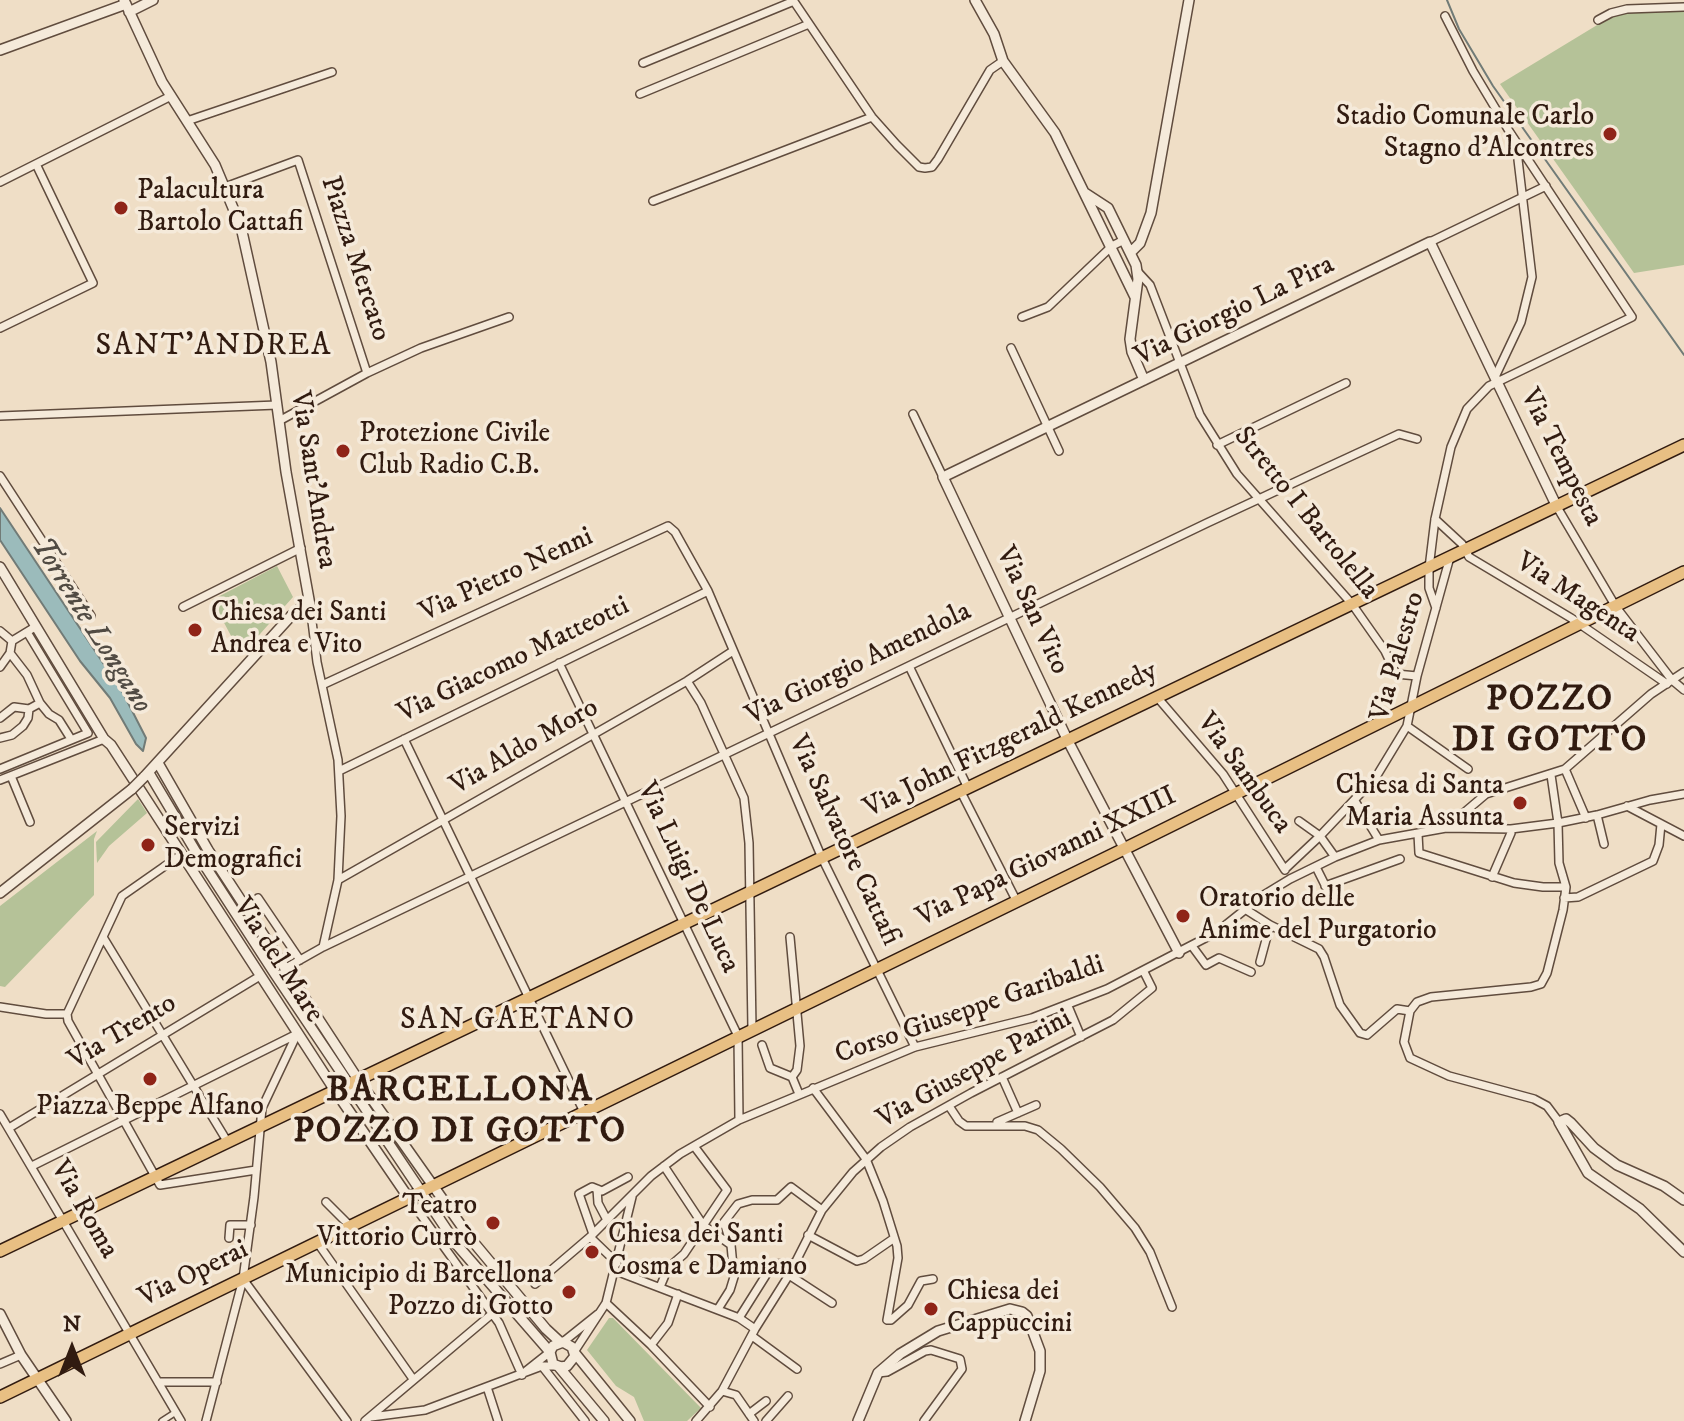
<!DOCTYPE html>
<meta charset="utf-8">
<style>
body{margin:0}
#map{position:relative;width:1684px;height:1421px;overflow:hidden;background:#efdec6;font-family:"IM FELL DW Pica",serif}
canvas{display:block}
.north{position:absolute;left:32px;top:1309px;width:80px;height:80px;-webkit-text-stroke:6px #f5eada;paint-order:stroke;rotate:0deg;font-size:22px;font-weight:700;line-height:32px;text-align:center;color:#311b10}
.north::after{content:'';display:block;margin:auto;width:28px;height:36px;background:#311b10;clip-path:polygon(50% 0,100% 100%,50% 72%,0 100%)}
</style>
<div id="map">
<canvas width="1684" height="1421"></canvas>
<div class="north">N</div>
</div>
<script>
const context = document.querySelector('canvas').getContext('2d');
context.lineJoin = 'round';
function paint(path, color) {
  context.fillStyle = color;
  context.fill(path, 'evenodd');
}
function shape(rows) {
  const path = new Path2D();
  for (const r of rows) {
    path.moveTo(r[0], r[1]);
    for (let i = 2; i < r.length; i += 2) path.lineTo(r[i], r[i + 1]);
  }
  return path;
}
function trace(path, color, width, dash) {
  context.strokeStyle = color;
  context.lineWidth = width;
  context.lineCap = dash ? 'butt' : 'round';
  context.setLineDash(dash || []);
  context.stroke(path);
}
function write(font, color, halo, rows, align = 'center') {
  context.font = font + ' "IM FELL DW Pica",serif';
  context.lineWidth = 7;
  context.setLineDash([]);
  context.textBaseline = 'middle';
  context.strokeStyle = halo;
  context.fillStyle = color;
  for (const [text, x, y, turn = 0] of rows) {
    context.save();
    context.translate(x, y);
    context.rotate((+turn || 0) * Math.PI / 180);
    context.textAlign = isNaN(turn) ? turn : align;
    if (halo) context.strokeText(text, 0, 0);
    context.fillText(text, 0, 0);
    context.restore();
  }
}
paint(shape([
 [1684,10,1684,265,1634,273,1500,84,1612,16,1627,13],
 [277,566,293,597,252,643,238,649,212,600],
 [138,799,147,813,109,846,97,863,96,842],
 [97,831,94,839,94,895,5,987,0,986,0,906],
 [609,1318,613,1318,701,1408,687,1421,644,1421,634,1397,616,1386,587,1350]
]), '#b5c298');
const water = shape([
 [0,508,123,693,146,738,143,751,136,744,110,698,80,661,0,540,0,508]
]);
paint(water, '#9bbbbb');
trace(water, '#717b77', 2);
trace(shape([
 [1447,0,1459,29,1493,86,1684,355]
]), '#717b77', 2);
const pedestrian = shape([
 [162,1421,176,1412]
]);
const minor = shape([
 [793,0,872,117,897,145,919,167,925,168,932,167,938,159,990,70,1003,61],
 [1598,20,1611,13,1627,9,1684,7],
 [643,63,794,1],
 [640,94,809,24],
 [187,121,332,72],
 [0,182,171,96],
 [225,187,298,160,367,373],
 [653,201,872,117],
 [1430,242,1546,186],
 [1138,272,1150,285,1200,415,1237,474,1352,604,1385,651,1396,674,1417,676],
 [1022,317,1048,307,1112,246,1124,240],
 [0,328,93,283,36,164],
 [1011,348,1059,451],
 [1495,377,1521,322,1532,277,1516,143],
 [913,414,943,477],
 [0,416,277,405],
 [279,421,367,373,421,348,509,317],
 [1217,445,1346,383],
 [0,476,91,616],
 [1557,507,1616,607,1672,680,1684,690],
 [1435,519,1462,544,1469,557,1571,618,1667,684],
 [310,605,317,662,338,760,341,816,338,880,323,947],
 [183,607,301,548],
 [1436,608,1429,588,1429,568,1435,519,1451,447,1467,409,1489,386,1632,317,1509,131,1473,71,1445,16],
 [0,631,12,641],
 [559,663,738,1036,739,1120],
 [909,666,968,788],
 [0,667,10,653,12,641,35,627],
 [687,681,701,703,744,798,749,843,752,1029],
 [322,685,668,526,675,532,708,591,822,858,915,1047],
 [1157,697,1223,774,1285,870],
 [40,703,49,714,59,720,71,739],
 [0,718,14,707,29,709,40,703,27,675,10,653],
 [1407,726,1468,769],
 [0,738,12,735,23,726,28,718,29,709],
 [404,739,584,1112],
 [0,769,88,733,27,632],
 [1565,769,1586,818],
 [339,771,708,591],
 [11,776,30,822],
 [0,780,104,739],
 [961,792,1016,900],
 [1355,801,1379,840],
 [1627,806,1684,836],
 [1597,815,1604,844],
 [1299,821,1320,836,1335,857],
 [1446,828,1486,794,1565,769,1651,694,1684,672],
 [1418,834,1419,853,1514,883,1543,887,1566,887],
 [182,854,122,896,67,1014,68,1021,160,1185,256,1170],
 [1316,867,1332,899],
 [1285,869,1320,836,1376,777,1407,726,1417,676,1450,557],
 [1492,877,1511,833,1511,829],
 [338,880,687,681,733,651],
 [1325,886,1400,859],
 [258,898,300,960],
 [1564,898,1578,897,1653,861,1659,845,1661,824],
 [1245,909,1270,925,1319,949,1324,957,1340,1005,1360,1033,1367,1035,1397,1009,1410,1011],
 [103,937,227,1141],
 [790,937,800,1046,797,1070,792,1077,799,1094],
 [1192,946,1206,965,1219,958,1251,972],
 [1260,962,1270,925],
 [284,969,323,947,1207,523,1399,434,1417,439],
 [1068,1006,1081,1037],
 [0,1007,46,1014,67,1014],
 [762,1045,770,1068,792,1077],
 [1002,1077,1018,1113],
 [813,1088,866,1159,883,1201,897,1246,898,1258,887,1320,891,1320,908,1305,921,1281,933,1279],
 [949,1106,959,1121,966,1126,1025,1126,1038,1130,1061,1149,1100,1187,1135,1228,1150,1252,1172,1307],
 [0,1114,181,1421],
 [997,1122,1036,1105],
 [1559,1122,1547,1106,1534,1099,1449,1076,1410,1058,1404,1042,1410,1011,1417,1002,1431,997,1531,987,1541,984,1547,973,1563,910,1566,887,1559,863,1558,823,1597,815,1650,800,1684,794],
 [9,1128,260,976],
 [32,1166,297,1034],
 [664,1166,703,1225,731,1245],
 [597,1189,598,1203,607,1220],
 [408,1197,499,1323,522,1375],
 [326,1202,350,1226],
 [593,1234,579,1194,592,1187,602,1191,628,1177],
 [808,1235,857,1261,864,1259,893,1239],
 [590,1237,617,1263],
 [229,1238,230,1225,251,1225],
 [317,1242,413,1379],
 [616,1271,739,1318,755,1329],
 [789,1275,832,1303],
 [243,1279,347,1421],
 [535,1284,590,1237,651,1176,680,1154,739,1120,915,1047,1032,1018,1107,989,1217,932,1262,896,1290,879,1335,857,1379,840,1446,828,1511,829,1558,823,1551,775],
 [660,1287,668,1268,684,1254,727,1190,694,1146],
 [606,1303,651,1345,710,1407],
 [718,1309,730,1290,734,1277,731,1245,724,1222,738,1204,752,1200,777,1200,791,1187,822,1210],
 [739,1318,773,1264,793,1263],
 [752,1336,797,1369],
 [563,1342,598,1314],
 [651,1345,668,1323,678,1294],
 [574,1352,606,1303,632,1197],
 [0,1364,21,1355],
 [542,1366,585,1421],
 [526,1371,550,1352],
 [878,1373,887,1372,925,1351,931,1350,960,1359,962,1369,924,1421],
 [158,1382,217,1382],
 [487,1387,498,1421],
 [722,1391,736,1395,754,1421],
 [749,1414,766,1401],
 [371,1417,425,1410,542,1366,556,1366],
 [206,1421,243,1279,254,1197,262,1108,297,1034],
 [365,1421,493,1313],
 [696,1421,722,1391,755,1329,789,1275,822,1210,853,1172,881,1147,910,1127,971,1093,1113,1020,1152,988,1144,972],
 [766,1421,788,1396]
]);
const tertiary = shape([
 [124,0,162,82,215,165,241,227,271,362,286,472,310,605,302,607,291,616,144,777],
 [975,0,994,34,1003,61,1055,133,1135,297],
 [129,12,153,0],
 [0,50,126,4],
 [1085,193,1108,208,1136,265,1138,279,1130,339,1132,352,1144,380],
 [1131,252,1140,243,1151,213,1189,0],
 [0,567,104,739,111,745,334,1089,408,1197],
 [158,763,208,850,357,1078,470,1238,546,1329,560,1342],
 [149,773,196,852,275,974,457,1245,550,1352,553,1364,561,1367,567,1366,575,1356,572,1347,563,1342,553,1346,550,1352],
 [0,893,132,789],
 [1179,953,1068,741,943,477,1430,242,1557,507],
 [1684,1200,1664,1186,1617,1165,1594,1148,1571,1123,1566,1119,1559,1122,1588,1173,1640,1209,1684,1252],
 [0,1314,21,1355,66,1421],
 [574,1352,630,1421],
 [559,1367,604,1421],
 [858,1421,878,1373,900,1354,938,1331,1010,1309,1022,1312,1027,1316,1040,1351,1040,1371,1025,1421]
]);
const primary = shape([
 [0,1251,1684,445],
 [0,1397,1124,849,1684,572]
]);
trace(pedestrian, '#604c3e', 8);
trace(minor, '#604c3e', 10);
trace(tertiary, '#604c3e', 12);
trace(primary, '#311b10', 14);
trace(pedestrian, '#f5eada', 5);
trace(minor, '#f5eada', 7);
trace(tertiary, '#f5eada', 9);
trace(primary, '#e8bf83', 11);
const tertiaryBridge = shape([
 [132,789,144,777]
]);
trace(tertiaryBridge, '#604c3e', 12, []);
trace(tertiaryBridge, '#f5eada', 9);
for (const [x, y, r, color] of [
 [1610,134,8,"#8f2418"],
 [121,208,8,"#8f2418"],
 [343,451,8,"#8f2418"],
 [195,630,8,"#8f2418"],
 [1520,803,8,"#8f2418"],
 [148,845,8,"#8f2418"],
 [1183,916,8,"#8f2418"],
 [150,1079,8,"#8f2418"],
 [493,1223,8,"#8f2418"],
 [592,1252,8,"#8f2418"],
 [569,1292,8,"#8f2418"],
 [931,1309,8,"#8f2418"]
]) {
  const dot = new Path2D();
  dot.arc(x, y, r, 0, 2 * Math.PI);
  context.fillStyle = color;
  context.fill(dot);
  trace(dot, '#f5eada', 3);
}
write('28px', '#311b10', '#f5eada', [
 ["Stadio Comunale Carlo",1594,118,"right"],
 ["Stagno d'Alcontres",1594,150,"right"],
 ["Palacultura",137,192],
 ["Bartolo Cattafi",137,224],
 ["Protezione Civile",359,435],
 ["Club Radio C.B.",359,467],
 ["Chiesa dei Santi",211,614],
 ["Andrea e Vito",211,646],
 ["Chiesa di Santa",1504,787,"right"],
 ["Maria Assunta",1504,819,"right"],
 ["Servizi",164,829],
 ["Demografici",164,861],
 ["Oratorio delle",1199,900],
 ["Anime del Purgatorio",1199,932],
 ["Piazza Beppe Alfano",150,1108,"center"],
 ["Teatro",477,1207,"right"],
 ["Vittorio Currò",477,1239,"right"],
 ["Chiesa dei Santi",608,1236],
 ["Cosma e Damiano",608,1268],
 ["Municipio di Barcellona",553,1276,"right"],
 ["Pozzo di Gotto",553,1308,"right"],
 ["Chiesa dei",947,1293],
 ["Cappuccini",947,1325]
], 'left');
write('28px', '#311b10', '#f5eada', [
 ["Piazza Mercato",354,259,72],
 ["Via Giorgio La Pira",1235,312,-26],
 ["Via Tempesta",1560,458,63],
 ["Via Sant'Andrea",312,480,81],
 ["Stretto I Bartolella",1305,514,51],
 ["Via Pietro Nenni",507,576,-25],
 ["Via Magenta",1577,599,33],
 ["Via San Vito",1031,611,65],
 ["Via Palestro",1399,657,-74],
 ["Via Giacomo Matteotti",514,661,-26],
 ["Via Giorgio Amendola",859,665,-26],
 ["Via John Fitzgerald Kennedy",1011,741,-26],
 ["Via Aldo Moro",525,748,-30],
 ["Via Sambuca",1243,774,54],
 ["Via Salvatore Cattafi",843,841,65],
 ["Via Papa Giovanni XXIII",1047,858,-26],
 ["Via Luigi De Luca",687,878,65],
 ["Via del Mare",277,961,57],
 ["Corso Giuseppe Garibaldi",970,1011,-19],
 ["Via Trento",123,1033,-31],
 ["Via Giuseppe Parini",975,1070,-29],
 ["Via Roma",83,1210,60],
 ["Via Operai",194,1275,-26]
]);
context.letterSpacing = '2px';
write('30px', '#311b10', '#f5eada', [
 ["SANT'ANDREA",214,348],
 ["SAN GAETANO",518,1022]
]);
context.letterSpacing = '0px';
write('italic 30px', '#514b43', '#f5eada', [
 ["Torrente Longano",90,626,58]
]);
context.letterSpacing = '2px';
write('bold 36px', '#311b10', '#f5eada', [
 ["POZZO",1550,702],
 ["DI GOTTO",1550,743],
 ["BARCELLONA",460,1093],
 ["POZZO DI GOTTO",460,1134]
]);
context.letterSpacing = '0px';
</script>
